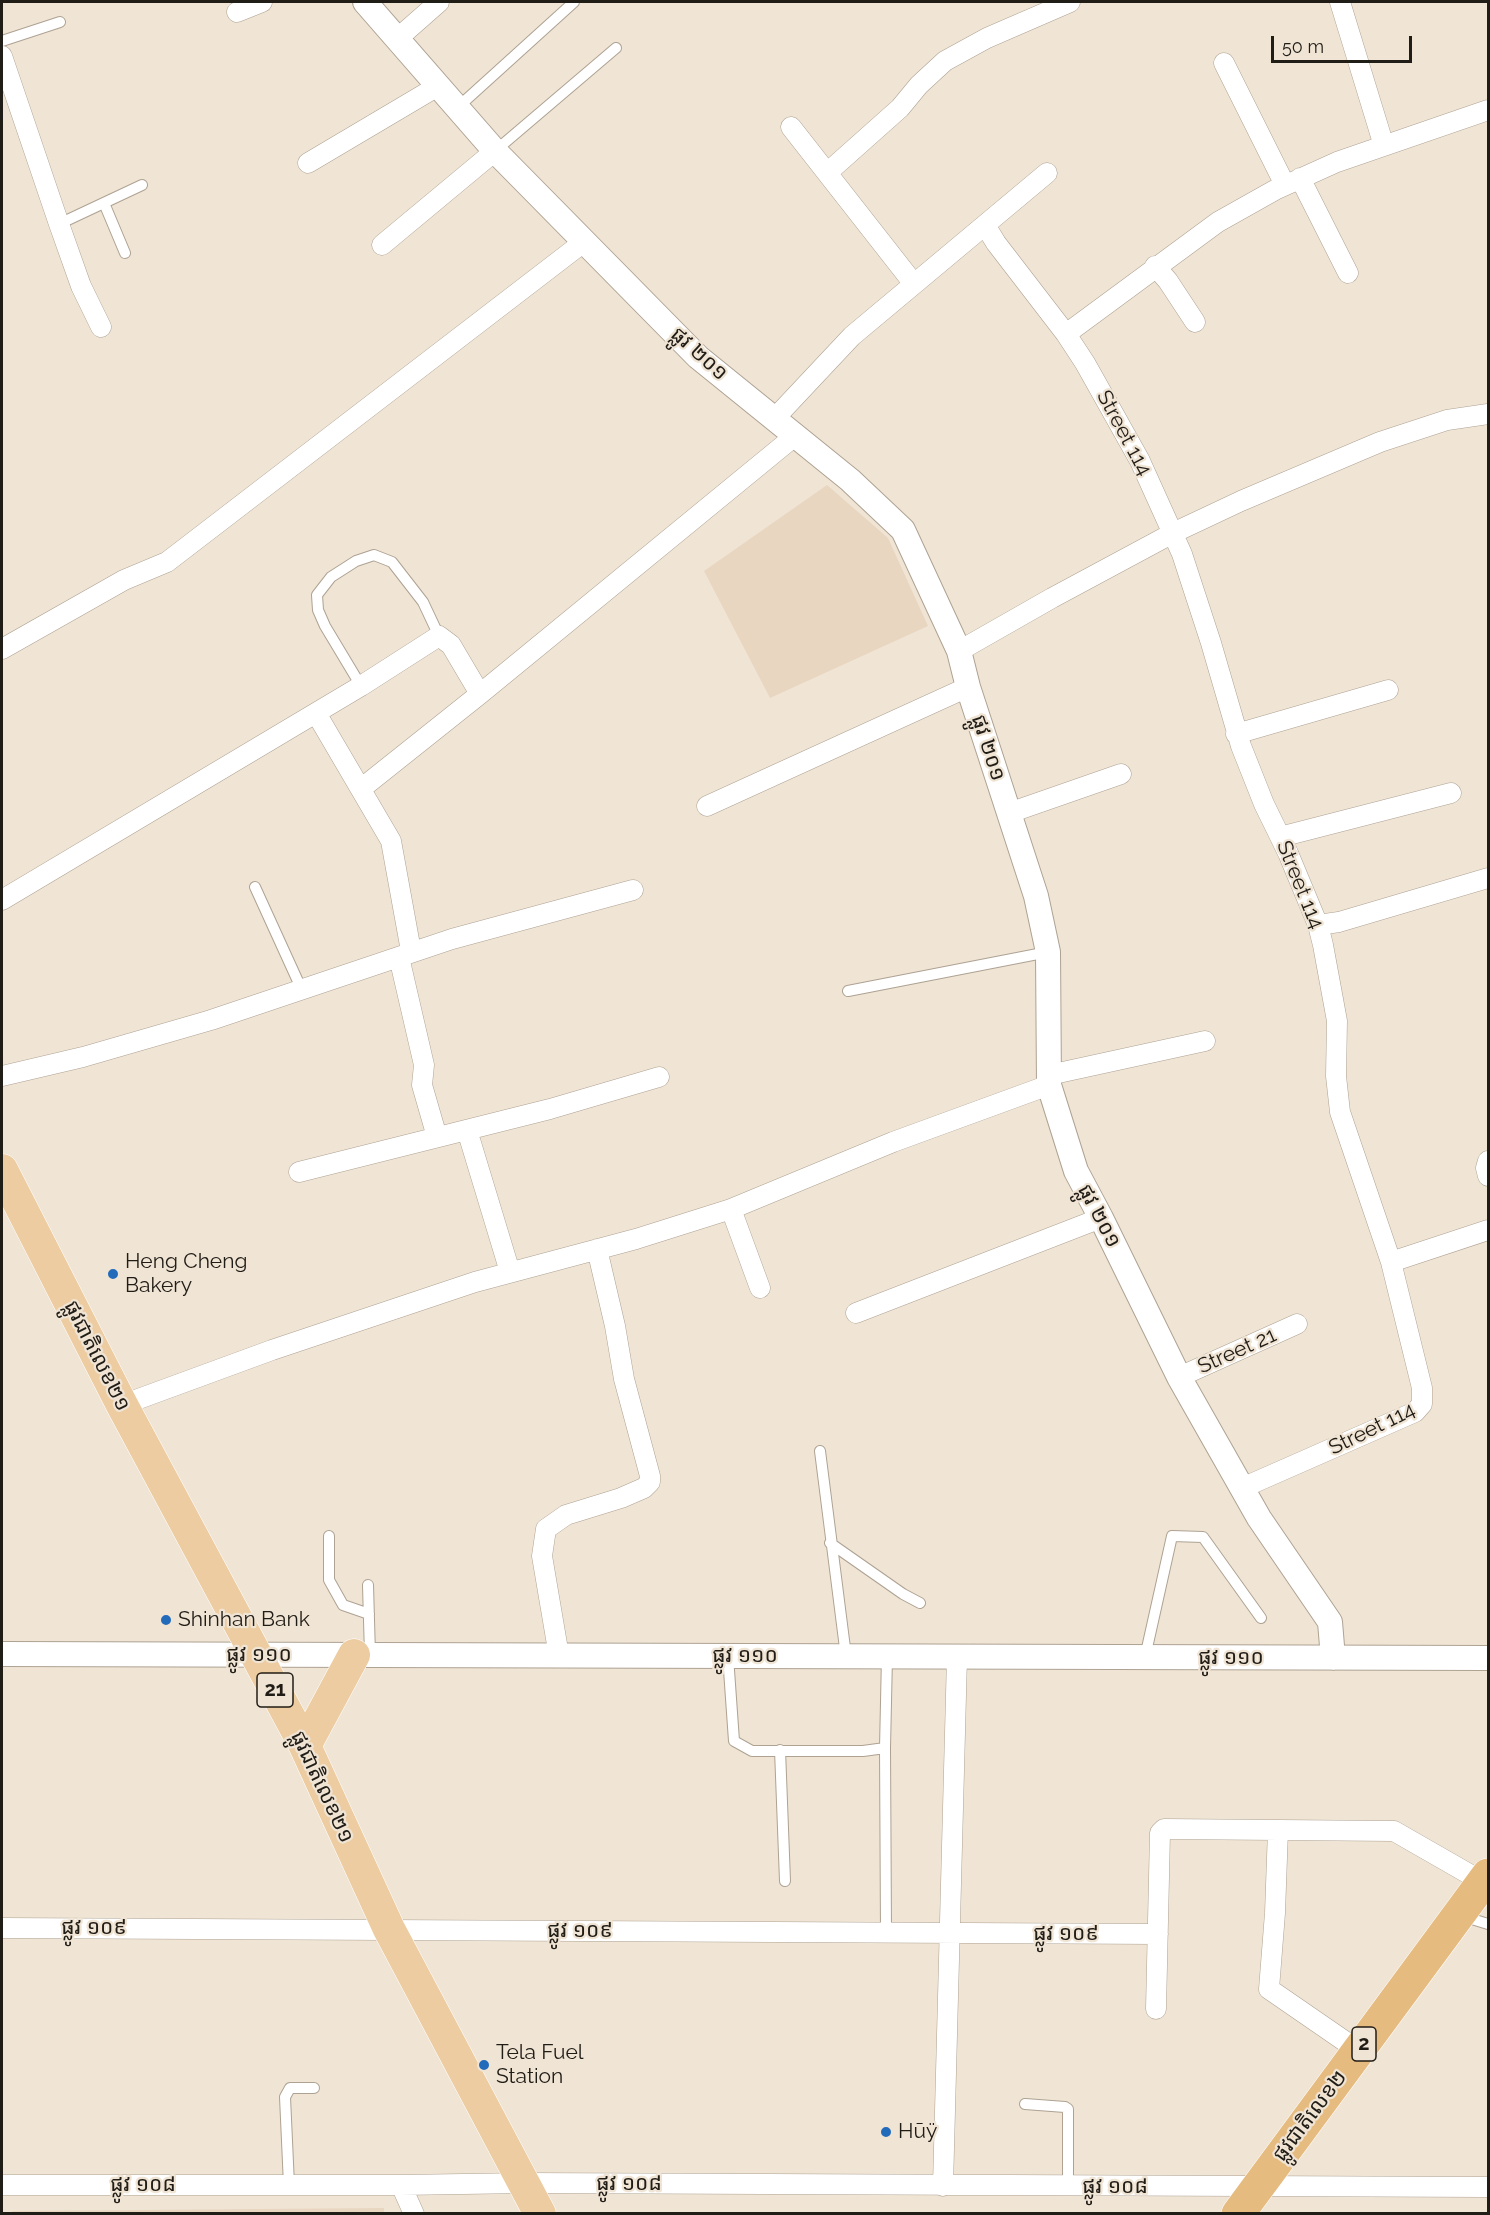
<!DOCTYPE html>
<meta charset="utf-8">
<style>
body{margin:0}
#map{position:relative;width:1490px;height:2215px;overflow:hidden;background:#f0e4d4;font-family:Raleway,sans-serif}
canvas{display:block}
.frame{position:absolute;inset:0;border:3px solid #201c16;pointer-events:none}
.scale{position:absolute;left:1271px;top:36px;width:141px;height:27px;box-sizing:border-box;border:3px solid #201c16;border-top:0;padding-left:8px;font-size:18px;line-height:21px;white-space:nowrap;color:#201c16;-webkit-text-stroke:4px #f0e4d4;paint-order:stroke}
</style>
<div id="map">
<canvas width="1490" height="2215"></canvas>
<div class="frame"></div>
<div class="scale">50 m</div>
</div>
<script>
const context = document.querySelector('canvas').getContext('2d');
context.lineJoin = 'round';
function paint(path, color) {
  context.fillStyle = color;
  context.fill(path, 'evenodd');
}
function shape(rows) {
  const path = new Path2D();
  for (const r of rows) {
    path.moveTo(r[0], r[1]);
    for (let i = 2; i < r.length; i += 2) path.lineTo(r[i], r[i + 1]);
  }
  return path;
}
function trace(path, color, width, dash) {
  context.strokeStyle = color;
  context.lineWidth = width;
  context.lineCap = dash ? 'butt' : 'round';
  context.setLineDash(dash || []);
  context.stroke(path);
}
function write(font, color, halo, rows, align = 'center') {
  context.font = font + ' Raleway,"Noto Sans Khmer",sans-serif';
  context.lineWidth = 4.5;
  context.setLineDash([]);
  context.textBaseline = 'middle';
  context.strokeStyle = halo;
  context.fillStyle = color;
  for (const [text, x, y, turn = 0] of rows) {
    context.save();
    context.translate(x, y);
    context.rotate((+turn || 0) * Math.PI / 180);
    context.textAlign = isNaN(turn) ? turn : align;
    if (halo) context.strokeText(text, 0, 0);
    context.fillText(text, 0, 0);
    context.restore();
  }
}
paint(shape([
 [827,485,888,538,928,626,770,698,704,571],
 [384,2208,384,2214,12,2213,12,2211]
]), '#e8d6c0');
const service = shape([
 [2,41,60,22],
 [457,108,574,2],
 [495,151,616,48],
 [104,203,125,253],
 [59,224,142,185],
 [361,686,325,626,318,610,317,595,331,577,356,561,374,555,392,562,423,602,439,636],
 [255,887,301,988],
 [848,991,1048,952],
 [820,1451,846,1656],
 [329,1536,329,1580,343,1605,369,1614],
 [830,1543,903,1594,920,1603],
 [368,1585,370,1655],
 [728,1656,734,1741,752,1751,863,1751,885,1748],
 [1145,1657,1172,1536,1203,1537,1261,1618],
 [780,1750,785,1881],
 [1462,1916,1488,1924],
 [886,1933,885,1748,887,1656],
 [1025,2104,1065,2107,1068,2109,1068,2187],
 [289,2185,285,2097,290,2088,314,2088]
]);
const minor = shape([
 [1340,2,1384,146],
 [237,12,262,2],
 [397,39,439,2],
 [2,56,59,224,81,286,101,327],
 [1224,63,1285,185],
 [791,127,914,284],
 [308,163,438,86],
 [827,173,900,108,919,85,945,61,987,38,1070,2],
 [1300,178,1348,273],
 [985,225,996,243,1066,334,1085,363,1140,461,1182,554,1211,643,1241,746,1264,804,1288,853,1318,925,1323,945,1337,1021,1336,1076,1340,1112,1391,1262,1422,1388,1422,1404,1415,1412,1242,1488],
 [382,245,495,151],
 [1155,266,1168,281,1195,322],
 [1066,334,1218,222,1275,190,1337,162,1488,110],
 [775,418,852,336,1047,173],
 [2,649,124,580,167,562,585,241],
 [959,651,1052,598,1173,533,1241,501,1380,442,1447,420,1488,414],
 [316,713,391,841,411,951],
 [1236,734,1388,690],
 [362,788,480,694,796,435],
 [707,806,968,687],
 [1009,813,1121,774],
 [1280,837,1451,793],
 [2,900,361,686,439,636,451,645,480,694],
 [1318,925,1339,922,1488,878],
 [399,957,424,1065,422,1085,437,1137],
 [1049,1075,1205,1041],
 [2,1076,83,1057,211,1020,452,939,633,890],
 [467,1130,510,1272],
 [1488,1161,1486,1168,1488,1176],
 [299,1172,550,1109,659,1077],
 [731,1209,760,1288],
 [1391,1262,1488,1230],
 [856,1313,1101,1218],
 [1179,1377,1297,1324],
 [122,1405,272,1350,475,1282,636,1239,731,1209,893,1142,1049,1085],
 [559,1656,542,1556,546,1529,566,1515,621,1498,644,1488,650,1482,650,1476,624,1379,615,1326,597,1249],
 [1278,1830,1275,1913,1269,1989,1359,2051],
 [2,1928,1158,1934],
 [1156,2009,1160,1833,1164,1829,1394,1831,1483,1882],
 [2,2185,401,2185,525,2183,1488,2187],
 [401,2185,414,2214],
 [943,2186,957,1657]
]);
const tertiary = shape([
 [365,2,495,151,698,357,850,480,903,530,959,651,968,687,1036,896,1048,952,1049,1085,1076,1171,1101,1218,1179,1377,1259,1518,1330,1622,1333,1658],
 [2,1654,1488,1658]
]);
const primary = shape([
 [2,1170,122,1405,305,1746,389,1929,540,2214],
 [305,1746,354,1655]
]);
const trunk = shape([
 [1238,2214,1488,1875]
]);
trace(service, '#aea293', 12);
trace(minor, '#aea293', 21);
trace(tertiary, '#aea293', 26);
trace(primary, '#fff', 33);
trace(trunk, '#fff', 34);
trace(service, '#fff', 10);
trace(minor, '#fff', 20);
trace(tertiary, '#fff', 24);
trace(primary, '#eccca0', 32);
trace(trunk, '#e6bb80', 33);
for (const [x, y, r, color] of [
 [113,1274,6,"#226bbb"],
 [166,1620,6,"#226bbb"],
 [484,2065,6,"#226bbb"],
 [886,2132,6,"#226bbb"]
]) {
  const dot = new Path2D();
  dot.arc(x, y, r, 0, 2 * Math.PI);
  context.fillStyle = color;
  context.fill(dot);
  trace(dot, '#f0e4d4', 2);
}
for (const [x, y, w] of [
 [275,1690,36],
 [1364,2044,24]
]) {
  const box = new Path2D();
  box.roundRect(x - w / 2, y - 17, w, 34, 4.5);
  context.fillStyle = '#f0e4d4';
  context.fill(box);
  trace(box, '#201c16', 1.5);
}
write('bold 20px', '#201c16', null, [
 ["21",275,1690],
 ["2",1364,2044]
]);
write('21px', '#201c16', '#f0e4d4', [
 ["ផ្លូវ ២០១",699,354,42],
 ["Street 114",1124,433,62],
 ["ផ្លូវ ២០១",988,748,72],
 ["Street 114",1300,885,68],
 ["ផ្លូវ ២០១",1099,1216,62],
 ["Street 21",1237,1351,-24],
 ["ផ្លូវជាតិលេខ២១",97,1356,63],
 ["Street 114",1372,1429,-26],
 ["ផ្លូវ ១១០",259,1655],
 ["ផ្លូវ ១១០",745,1656],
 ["ផ្លូវ ១១០",1231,1658],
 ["ផ្លូវជាតិលេខ២១",322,1787,65],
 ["ផ្លូវ ១០៩",94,1928],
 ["ផ្លូវ ១០៩",580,1931],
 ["ផ្លូវ ១០៩",1066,1934],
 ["ផ្លូវជាតិលេខ២",1310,2116,-53],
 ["ផ្លូវ ១០៨",629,2184],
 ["ផ្លូវ ១០៨",143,2185],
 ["ផ្លូវ ១០៨",1115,2187]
]);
write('21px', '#201c16', '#f0e4d4', [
 ["Heng Cheng",125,1262],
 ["Bakery",125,1286],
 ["Shinhan Bank",178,1620],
 ["Tela Fuel",496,2053],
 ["Station",496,2077],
 ["Hūÿ",898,2132]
], 'left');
</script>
